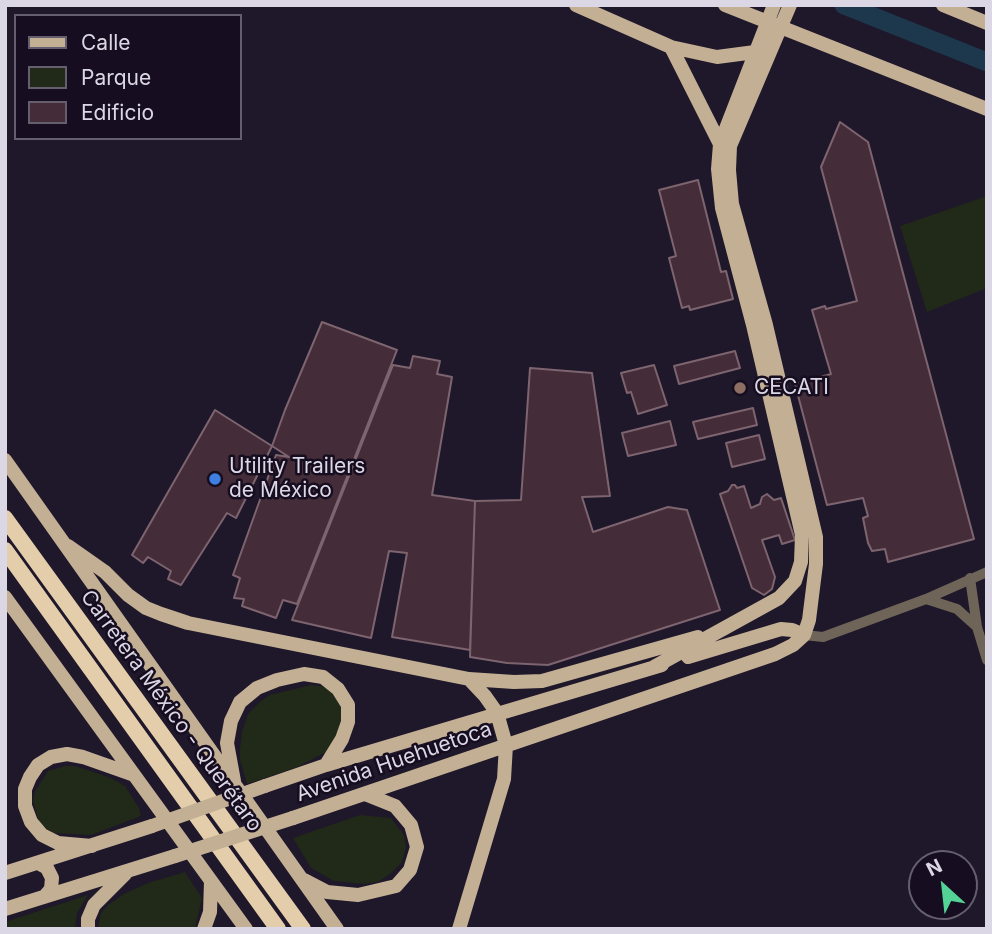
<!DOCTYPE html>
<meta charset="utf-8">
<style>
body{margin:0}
#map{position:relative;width:992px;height:934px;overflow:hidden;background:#1f172a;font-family:Inter,sans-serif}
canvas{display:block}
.frame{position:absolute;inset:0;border:7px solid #dcd7e4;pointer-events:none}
.legend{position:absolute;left:14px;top:14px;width:228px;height:126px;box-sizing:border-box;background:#160e20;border:2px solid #655e6e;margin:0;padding:9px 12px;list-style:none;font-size:21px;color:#dcd7e4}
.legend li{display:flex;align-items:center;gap:14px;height:35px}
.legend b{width:35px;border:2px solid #655e6e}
.north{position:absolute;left:908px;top:850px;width:70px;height:70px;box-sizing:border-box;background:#160e20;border:2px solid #655e6e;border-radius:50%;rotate:333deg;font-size:19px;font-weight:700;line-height:28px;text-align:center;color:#dcd7e4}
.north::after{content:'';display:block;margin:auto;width:24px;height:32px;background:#54d396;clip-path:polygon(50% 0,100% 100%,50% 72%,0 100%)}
</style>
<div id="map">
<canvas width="992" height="934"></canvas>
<div class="frame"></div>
<ul class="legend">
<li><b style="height:9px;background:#c2af94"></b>Calle</li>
<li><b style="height:19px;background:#212918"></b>Parque</li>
<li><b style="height:19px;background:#442d38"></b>Edificio</li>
</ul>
<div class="north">N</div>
</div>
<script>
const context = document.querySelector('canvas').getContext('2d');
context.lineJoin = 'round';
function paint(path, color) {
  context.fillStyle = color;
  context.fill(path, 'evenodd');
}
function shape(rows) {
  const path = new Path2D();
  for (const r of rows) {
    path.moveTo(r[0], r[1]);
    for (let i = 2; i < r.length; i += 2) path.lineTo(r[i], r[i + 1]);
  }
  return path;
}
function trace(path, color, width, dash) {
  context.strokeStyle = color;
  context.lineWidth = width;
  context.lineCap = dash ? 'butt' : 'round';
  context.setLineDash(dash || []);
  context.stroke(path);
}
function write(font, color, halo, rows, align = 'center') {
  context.font = font + ' Inter,sans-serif';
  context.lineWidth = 5;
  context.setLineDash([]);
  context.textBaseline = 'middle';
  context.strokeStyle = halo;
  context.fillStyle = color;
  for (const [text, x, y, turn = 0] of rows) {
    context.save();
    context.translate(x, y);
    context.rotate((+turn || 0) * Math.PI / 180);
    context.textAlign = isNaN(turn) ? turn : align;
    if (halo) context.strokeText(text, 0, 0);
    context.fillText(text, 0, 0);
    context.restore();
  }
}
paint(shape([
 [987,196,987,288,927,312,900,226],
 [311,685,321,686,330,690,342,703,344,711,334,748,297,767,247,784,240,760,240,748,242,732,248,714,261,701,270,695],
 [65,766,75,766,111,778,125,786,139,808,141,816,91,835,53,833,40,825,33,801,35,791,48,771],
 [360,815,391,818,404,835,406,848,402,862,390,874,378,882,364,884,334,881,311,868,293,838],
 [185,872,202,898,195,929,98,929,101,913,108,905,124,894,148,883],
 [88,895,77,913,75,929,5,929,5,922]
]), '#212918');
trace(shape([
 [844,5,987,62]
]), '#1d374d', 19);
const building = shape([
 [840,122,868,142,974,539,888,562,885,549,872,551,868,543,863,518,868,516,863,498,827,505,795,384,831,374,812,310,825,306,826,309,857,301,821,167,840,122],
 [698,180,721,272,726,271,733,299,690,310,689,306,682,308,669,258,676,256,659,190,698,180],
 [322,322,397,350,297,604,283,600,276,618,242,606,244,599,234,598,240,578,233,575,276,455,289,457,272,446,285,410,322,322],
 [735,351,740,368,679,384,674,366,735,351],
 [413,356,440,361,437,374,452,377,432,495,475,501,470,650,392,637,407,553,389,551,371,638,292,620,393,365,410,368,413,356],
 [654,365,667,405,638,414,631,392,627,393,621,373,654,365],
 [530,368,592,373,610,496,582,497,593,532,668,507,687,510,720,610,548,665,507,663,470,657,475,501,521,500,530,368],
 [753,408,757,425,698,439,693,422,753,408],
 [215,410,272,446,236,518,227,513,181,585,168,579,171,571,148,557,143,563,132,555,215,410],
 [670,421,676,445,628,456,622,433,670,421],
 [759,435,765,459,732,467,726,443,759,435],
 [732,485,735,485,737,488,744,486,751,508,760,504,762,497,767,494,774,500,781,498,795,540,782,544,779,535,762,540,775,577,772,589,764,595,752,588,720,494,728,491,732,485]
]);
paint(building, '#442d38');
trace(building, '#7d646f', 2);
trace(shape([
 [970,578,977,627,987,660],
 [926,599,957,609,977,627],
 [804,635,823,637,926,599,987,572]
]), '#6e6458', 10);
trace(shape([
 [576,5,671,47,717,57,755,52,759,54],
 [725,5,987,109],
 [943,5,987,23],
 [671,47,720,144,726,145],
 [5,460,337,929],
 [68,546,105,572,128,595,146,608,161,614,188,623,469,679,485,696,497,713,506,745,504,779,459,929],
 [5,597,246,929],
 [688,657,781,629,792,630,804,635],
 [654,667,779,598,795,581,801,562,802,535,753,325,722,208,718,169,720,144,774,5],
 [469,679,514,682,542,681,698,637],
 [234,781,227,743,231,721,240,702,257,688,277,680,304,674,323,677,338,689,348,705,348,722,342,739,326,765],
 [265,786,326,765,662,665],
 [293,818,775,654,793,645,804,635,809,620,816,564,816,537,766,325,732,204,729,170,730,146,790,5],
 [92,846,58,843,42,835,31,822,25,806,25,789,30,777,38,765,51,757,67,754,83,757,134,775],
 [38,863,47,868,52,878,51,889,44,897],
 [5,873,152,826],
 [304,880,327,892,358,895,396,886,410,870,417,847,411,825,395,806,365,794],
 [5,909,175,856],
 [88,929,88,919,94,905,125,874],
 [204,929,210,912,211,881]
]), '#c2af94', 14);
trace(shape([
 [5,518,303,929],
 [5,550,278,929]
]), '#e4cdab', 16);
trace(shape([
 [152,826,265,786],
 [175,856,293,818]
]), '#c2af94', 14);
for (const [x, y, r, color] of [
 [740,388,7,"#8d6e63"],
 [215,479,7,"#3f7fe0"]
]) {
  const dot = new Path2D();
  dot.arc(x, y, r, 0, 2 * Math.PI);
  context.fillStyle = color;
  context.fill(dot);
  trace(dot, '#160e20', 2.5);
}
write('21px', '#dcd7e4', '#160e20', [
 ["CECATI",754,388],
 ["Utility Trailers",229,467],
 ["de México",229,491]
], 'left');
write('21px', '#dcd7e4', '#160e20', [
 ["Carretera México - Querétaro",171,711,54],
 ["Avenida Huehuetoca",394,762,-19]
]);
</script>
